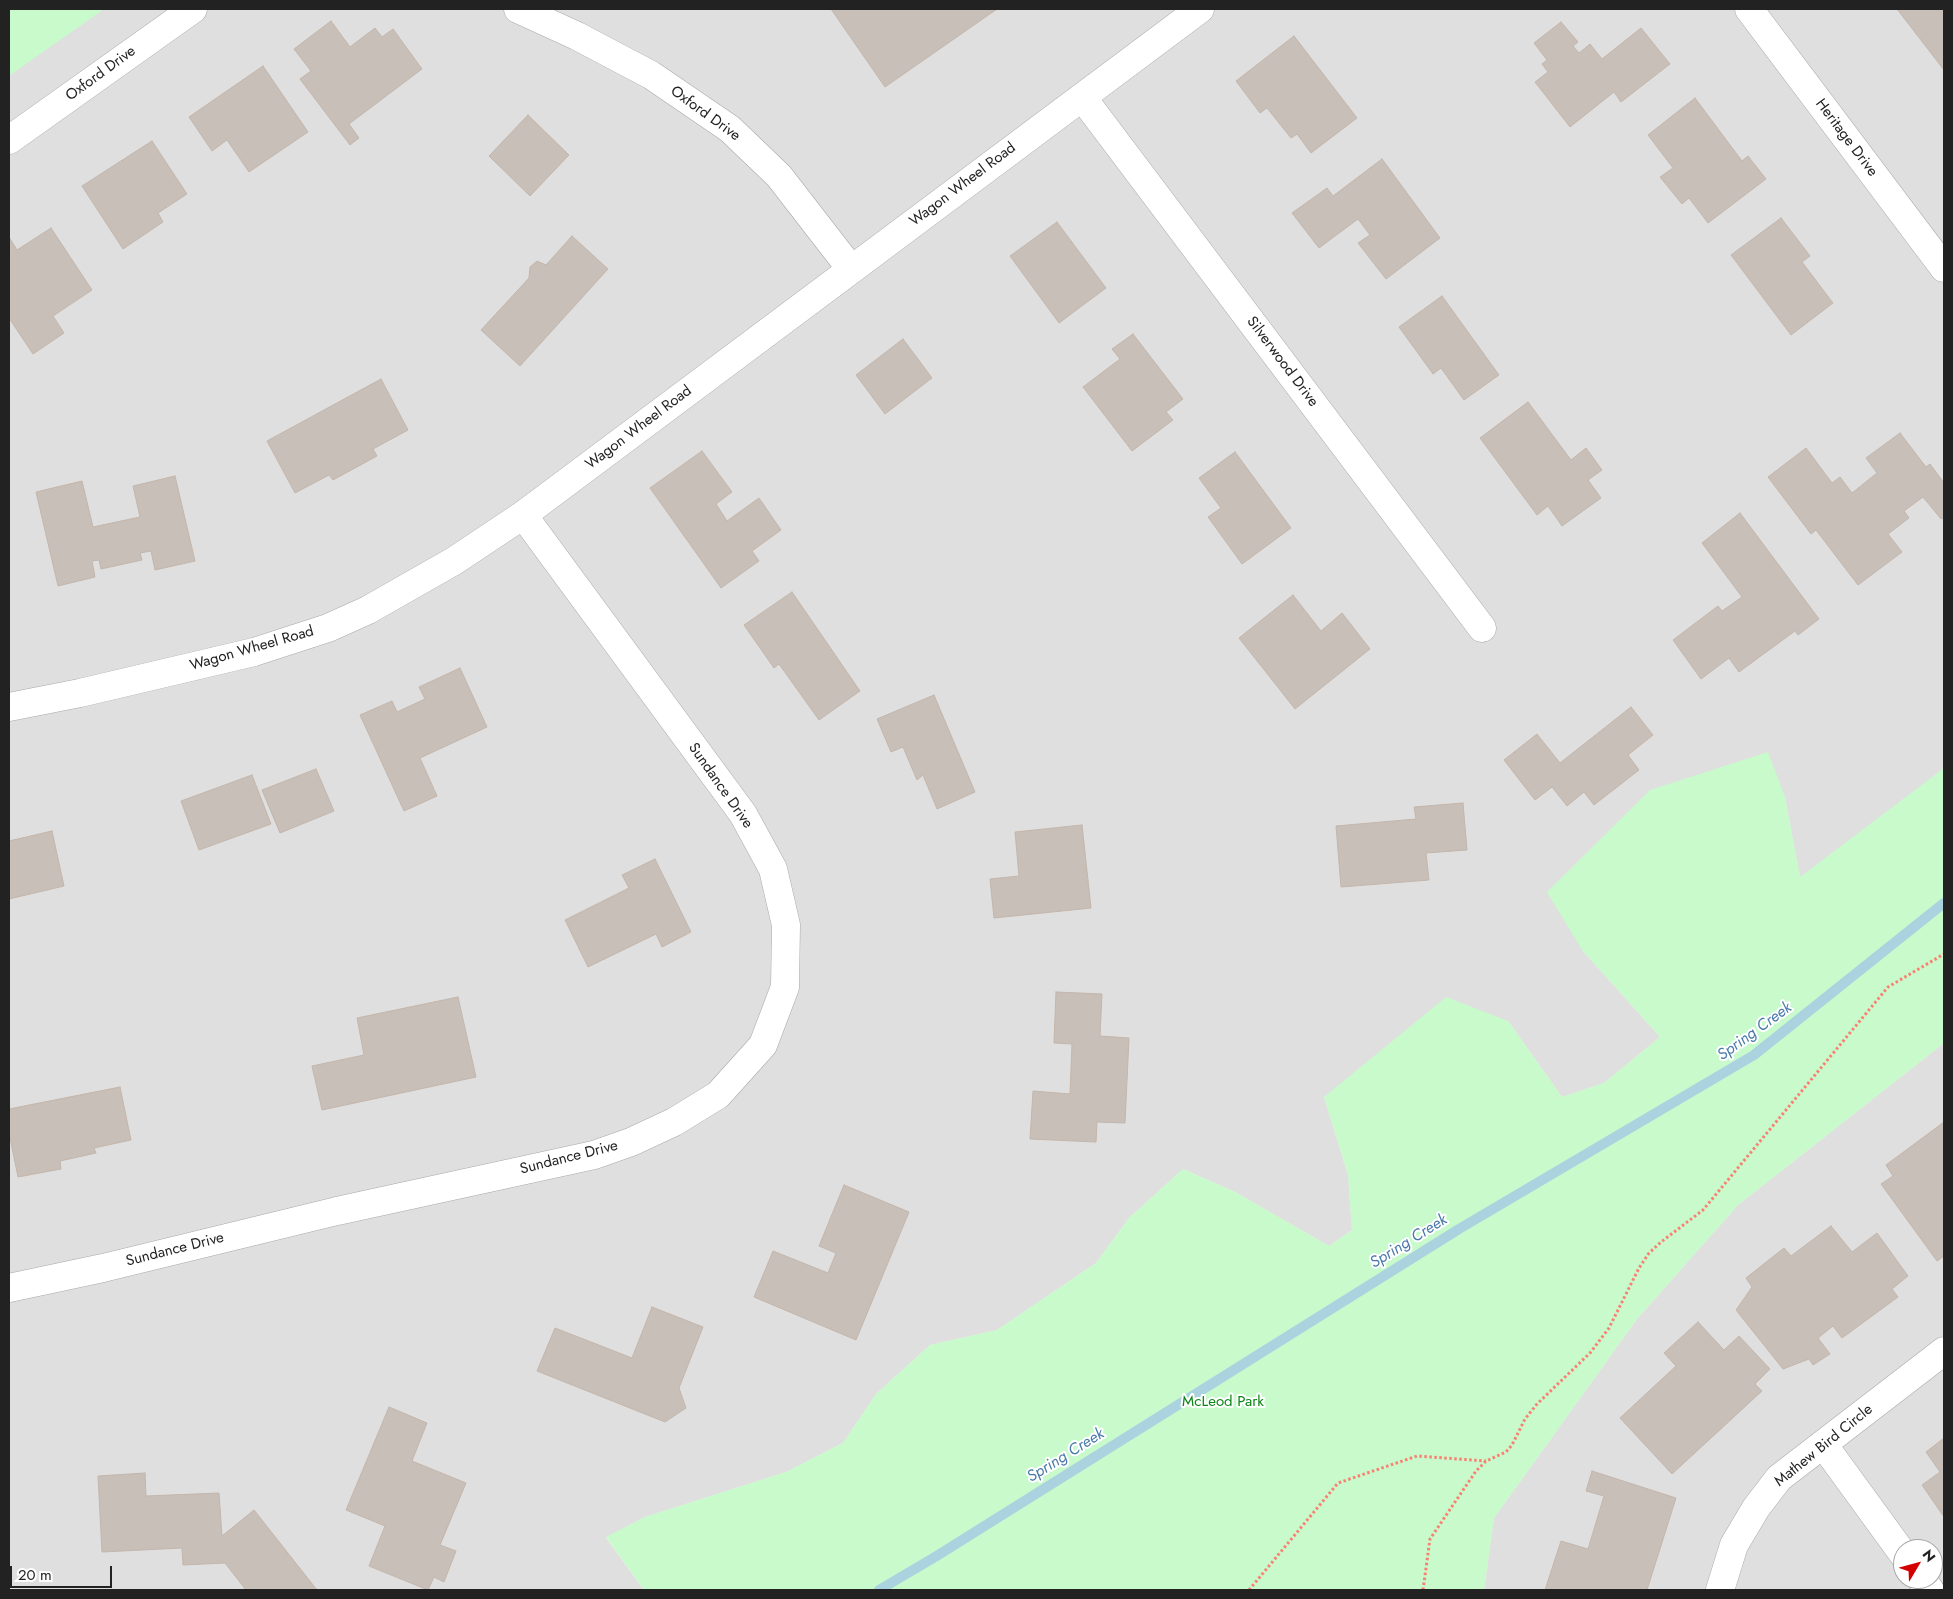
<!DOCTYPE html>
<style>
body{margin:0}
#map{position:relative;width:1953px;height:1599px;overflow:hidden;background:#f2efe9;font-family:Jost,sans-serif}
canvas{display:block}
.frame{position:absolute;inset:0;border:10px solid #222;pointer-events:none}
.north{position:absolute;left:1893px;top:1539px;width:50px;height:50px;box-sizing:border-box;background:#fff;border:1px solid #a7a7a7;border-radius:50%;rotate:53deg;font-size:14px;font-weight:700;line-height:20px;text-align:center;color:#222}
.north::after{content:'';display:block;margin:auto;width:18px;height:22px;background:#d40000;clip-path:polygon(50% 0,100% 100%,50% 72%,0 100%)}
.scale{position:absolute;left:10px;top:1566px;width:102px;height:22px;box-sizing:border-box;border:2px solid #222;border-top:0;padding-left:6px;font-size:15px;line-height:18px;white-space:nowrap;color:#222;-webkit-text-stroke:4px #fff;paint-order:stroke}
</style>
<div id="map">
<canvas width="1953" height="1599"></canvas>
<div class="frame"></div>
<div class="north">N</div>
<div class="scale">20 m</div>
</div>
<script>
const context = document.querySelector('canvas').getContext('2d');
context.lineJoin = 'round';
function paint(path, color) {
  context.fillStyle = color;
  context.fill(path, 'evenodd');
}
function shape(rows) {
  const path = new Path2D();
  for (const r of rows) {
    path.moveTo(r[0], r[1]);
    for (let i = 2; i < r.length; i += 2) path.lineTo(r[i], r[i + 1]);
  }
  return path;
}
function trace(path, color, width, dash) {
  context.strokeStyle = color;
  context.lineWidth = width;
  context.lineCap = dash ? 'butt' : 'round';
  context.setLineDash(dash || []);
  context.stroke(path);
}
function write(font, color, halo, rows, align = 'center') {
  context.font = font + ' Jost,sans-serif';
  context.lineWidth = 4;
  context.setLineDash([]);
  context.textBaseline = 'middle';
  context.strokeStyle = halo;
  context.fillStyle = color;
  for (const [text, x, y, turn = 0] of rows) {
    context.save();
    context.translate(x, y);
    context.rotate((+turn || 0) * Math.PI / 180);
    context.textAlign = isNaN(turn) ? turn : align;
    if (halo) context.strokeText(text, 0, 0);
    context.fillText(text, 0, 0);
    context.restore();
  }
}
paint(shape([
 [9,9,1944,9,1944,769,1800,878,1785,797,1582,950,1660,1037,1604,1083,1562,1097,1508,1021,1324,1097,1348,1175,1352,1230,1329,1246,1235,1192,1183,1169,1129,1218,1096,1263,997,1330,930,1345,876,1394,843,1443,786,1472,645,1517,606,1538,644,1590,9,1590],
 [1944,1043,1944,1590,1484,1590,1494,1518,1637,1319,1738,1205],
 [1903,1549,1933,1549,1933,1579,1903,1579]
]), '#e0dfdf');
paint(shape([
 [9,9,104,9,9,76],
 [1768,752,1785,797,1800,877,1944,768,1944,1043,1738,1205,1637,1319,1494,1518,1484,1590,644,1590,606,1537,645,1517,786,1472,843,1443,876,1394,930,1345,997,1330,1096,1263,1129,1218,1183,1169,1235,1192,1329,1246,1352,1230,1348,1175,1324,1097,1446,997,1508,1021,1562,1097,1604,1083,1660,1037,1582,950,1547,892,1650,790]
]), '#c8facc');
trace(shape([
 [879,1590,935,1557,1459,1229,1754,1055,1944,903]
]), '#aad3df', 10);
const building = shape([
 [831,9,997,9,885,87,831,9],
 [1897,9,1944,9,1944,70,1897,9],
 [331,21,350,47,375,28,382,37,393,29,422,69,349,124,359,138,350,145,300,79,311,71,294,49,331,21],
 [1561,22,1578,42,1573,46,1579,53,1590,44,1602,59,1641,28,1670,64,1621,102,1614,92,1570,127,1535,82,1548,72,1542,64,1547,60,1534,43,1561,22],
 [1294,36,1357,118,1311,153,1297,134,1291,138,1267,108,1260,113,1236,81,1294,36],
 [263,66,308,132,249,172,227,140,212,151,189,117,263,66],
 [1695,98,1742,161,1748,156,1766,179,1708,223,1689,198,1682,204,1660,177,1673,168,1648,135,1695,98],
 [528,115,569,155,530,196,489,156,528,115],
 [152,141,187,194,158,213,163,222,123,249,82,186,152,141],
 [1382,159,1440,238,1386,279,1358,243,1370,235,1358,219,1319,248,1292,213,1327,188,1333,196,1382,159],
 [1781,218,1810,256,1802,262,1833,303,1791,335,1731,255,1781,218],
 [1057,222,1106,288,1059,323,1010,256,1057,222],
 [51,228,92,290,53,316,64,333,33,354,9,318,9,237,17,250,51,228],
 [572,236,608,269,520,366,481,330,529,278,530,267,537,261,546,265,572,236],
 [1442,296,1499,375,1464,400,1441,368,1433,374,1399,327,1442,296],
 [1133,334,1183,399,1166,412,1173,420,1132,451,1083,387,1120,359,1112,349,1133,334],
 [903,339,932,378,885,414,856,375,903,339],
 [381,379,408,430,373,449,377,456,333,480,329,475,295,493,267,441,381,379],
 [1528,402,1571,460,1586,448,1602,470,1588,480,1601,498,1562,526,1548,506,1537,515,1480,438,1528,402],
 [1900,433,1926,467,1930,464,1944,483,1944,517,1941,519,1923,497,1904,511,1909,518,1888,534,1902,552,1858,585,1816,530,1811,534,1768,477,1806,448,1832,483,1840,477,1852,493,1877,473,1866,458,1900,433],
 [702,451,732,492,716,504,727,521,759,498,781,530,752,551,759,561,721,588,650,488,702,451],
 [1235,452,1291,528,1242,564,1208,517,1221,508,1199,478,1235,452],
 [175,476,195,561,155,570,151,551,140,553,142,560,101,569,99,560,92,561,95,577,58,586,36,492,82,481,93,527,140,517,133,486,175,476],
 [1740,513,1819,619,1798,635,1795,631,1739,672,1729,658,1701,679,1673,640,1718,606,1722,611,1742,597,1702,543,1740,513],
 [792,592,860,691,819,720,779,664,774,668,744,625,792,592],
 [1293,595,1321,631,1342,613,1370,649,1295,709,1239,638,1293,595],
 [460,668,487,727,420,758,437,796,404,811,360,715,392,701,397,712,425,699,419,687,460,668],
 [934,695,975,792,937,809,923,775,917,780,903,747,891,752,877,719,934,695],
 [1631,707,1653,735,1628,755,1639,770,1594,805,1584,792,1567,806,1552,787,1535,800,1504,760,1537,734,1560,763,1631,707],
 [316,769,334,811,280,833,262,790,316,769],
 [252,775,271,824,199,850,181,801,252,775],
 [1463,803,1467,850,1426,853,1429,880,1341,887,1336,826,1416,819,1414,807,1463,803],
 [1082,825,1091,908,994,918,990,879,1019,876,1015,832,1082,825],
 [52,831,64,886,9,899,9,841,52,831],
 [655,859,691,932,662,947,656,934,588,967,565,920,629,888,622,875,655,859],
 [1056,992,1102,994,1100,1036,1129,1038,1125,1123,1097,1122,1096,1142,1030,1139,1033,1091,1070,1094,1072,1044,1054,1043,1056,992],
 [458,997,476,1077,322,1110,312,1066,364,1055,357,1018,458,997],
 [120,1087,131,1140,94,1148,96,1153,60,1161,61,1169,18,1177,9,1133,9,1109,120,1087],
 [1944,1122,1944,1256,1937,1261,1881,1184,1893,1176,1886,1165,1944,1122],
 [844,1185,909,1212,856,1340,754,1297,773,1251,828,1273,836,1253,819,1246,844,1185],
 [1831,1226,1852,1252,1877,1233,1908,1276,1892,1289,1898,1297,1842,1338,1833,1326,1818,1338,1830,1354,1813,1365,1809,1359,1783,1369,1736,1310,1752,1287,1746,1278,1784,1248,1791,1256,1831,1226],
 [652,1307,703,1327,679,1388,686,1408,665,1422,537,1371,555,1328,632,1358,652,1307],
 [1698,1322,1724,1350,1739,1336,1770,1369,1755,1384,1762,1391,1672,1474,1620,1418,1676,1366,1664,1353,1698,1322],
 [389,1407,427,1423,412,1461,466,1483,440,1545,456,1551,444,1582,434,1577,428,1590,369,1566,385,1526,346,1510,389,1407],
 [1944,1438,1944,1517,1922,1485,1940,1472,1926,1452,1944,1438],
 [1592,1471,1676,1498,1647,1590,1545,1590,1561,1541,1588,1549,1604,1496,1586,1491,1592,1471],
 [145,1473,146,1496,219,1493,222,1536,254,1510,317,1590,246,1590,225,1563,183,1565,182,1548,102,1552,98,1476,145,1473]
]);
paint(building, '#c7bfb8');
trace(building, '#c4b6ab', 1);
const minor = shape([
 [518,9,577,36,651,75,730,129,779,176,851,269],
 [1749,9,1944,268],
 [1082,97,1482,628],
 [9,140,193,9],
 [9,707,80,693,254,652,328,628,368,610,454,561,523,515,1200,9],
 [9,1288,103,1268,337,1211,594,1155,631,1142,674,1122,718,1095,763,1045,785,987,786,925,773,869,743,814,523,515],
 [1823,1444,1903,1554],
 [1921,1579,1930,1590],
 [1720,1590,1734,1545,1756,1508,1779,1478,1944,1351]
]);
trace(minor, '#a9a9a9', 29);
trace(shape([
 [1249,1590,1338,1483,1417,1456,1486,1461],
 [1423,1590,1430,1539,1476,1471,1486,1461,1506,1452,1512,1445,1525,1419,1537,1404,1590,1353,1609,1328,1639,1268,1649,1253,1661,1242,1703,1210,1888,987,1944,954]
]), '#fa8072', 3, [2.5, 2.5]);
trace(minor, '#fff', 28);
write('15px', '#222', '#fff', [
 ["Oxford Drive",101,74,-36],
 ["Oxford Drive",705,114,36],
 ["Heritage Drive",1846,138,53],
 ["Wagon Wheel Road",963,185,-37],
 ["Silverwood Drive",1282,362,53],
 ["Wagon Wheel Road",639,428,-37],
 ["Wagon Wheel Road",252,649,-16],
 ["Sundance Drive",720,786,55],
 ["Sundance Drive",569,1158,-14],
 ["Sundance Drive",175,1250,-14],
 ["Mathew Bird Circle",1824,1446,-39]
]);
write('15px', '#0c8416', '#fff', [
 ["McLeod Park",1223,1402]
]);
write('italic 16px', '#4a7aab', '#fff', [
 ["Spring Creek",1755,1032,-36],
 ["Spring Creek",1409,1242,-32],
 ["Spring Creek",1066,1456,-32]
]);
</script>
